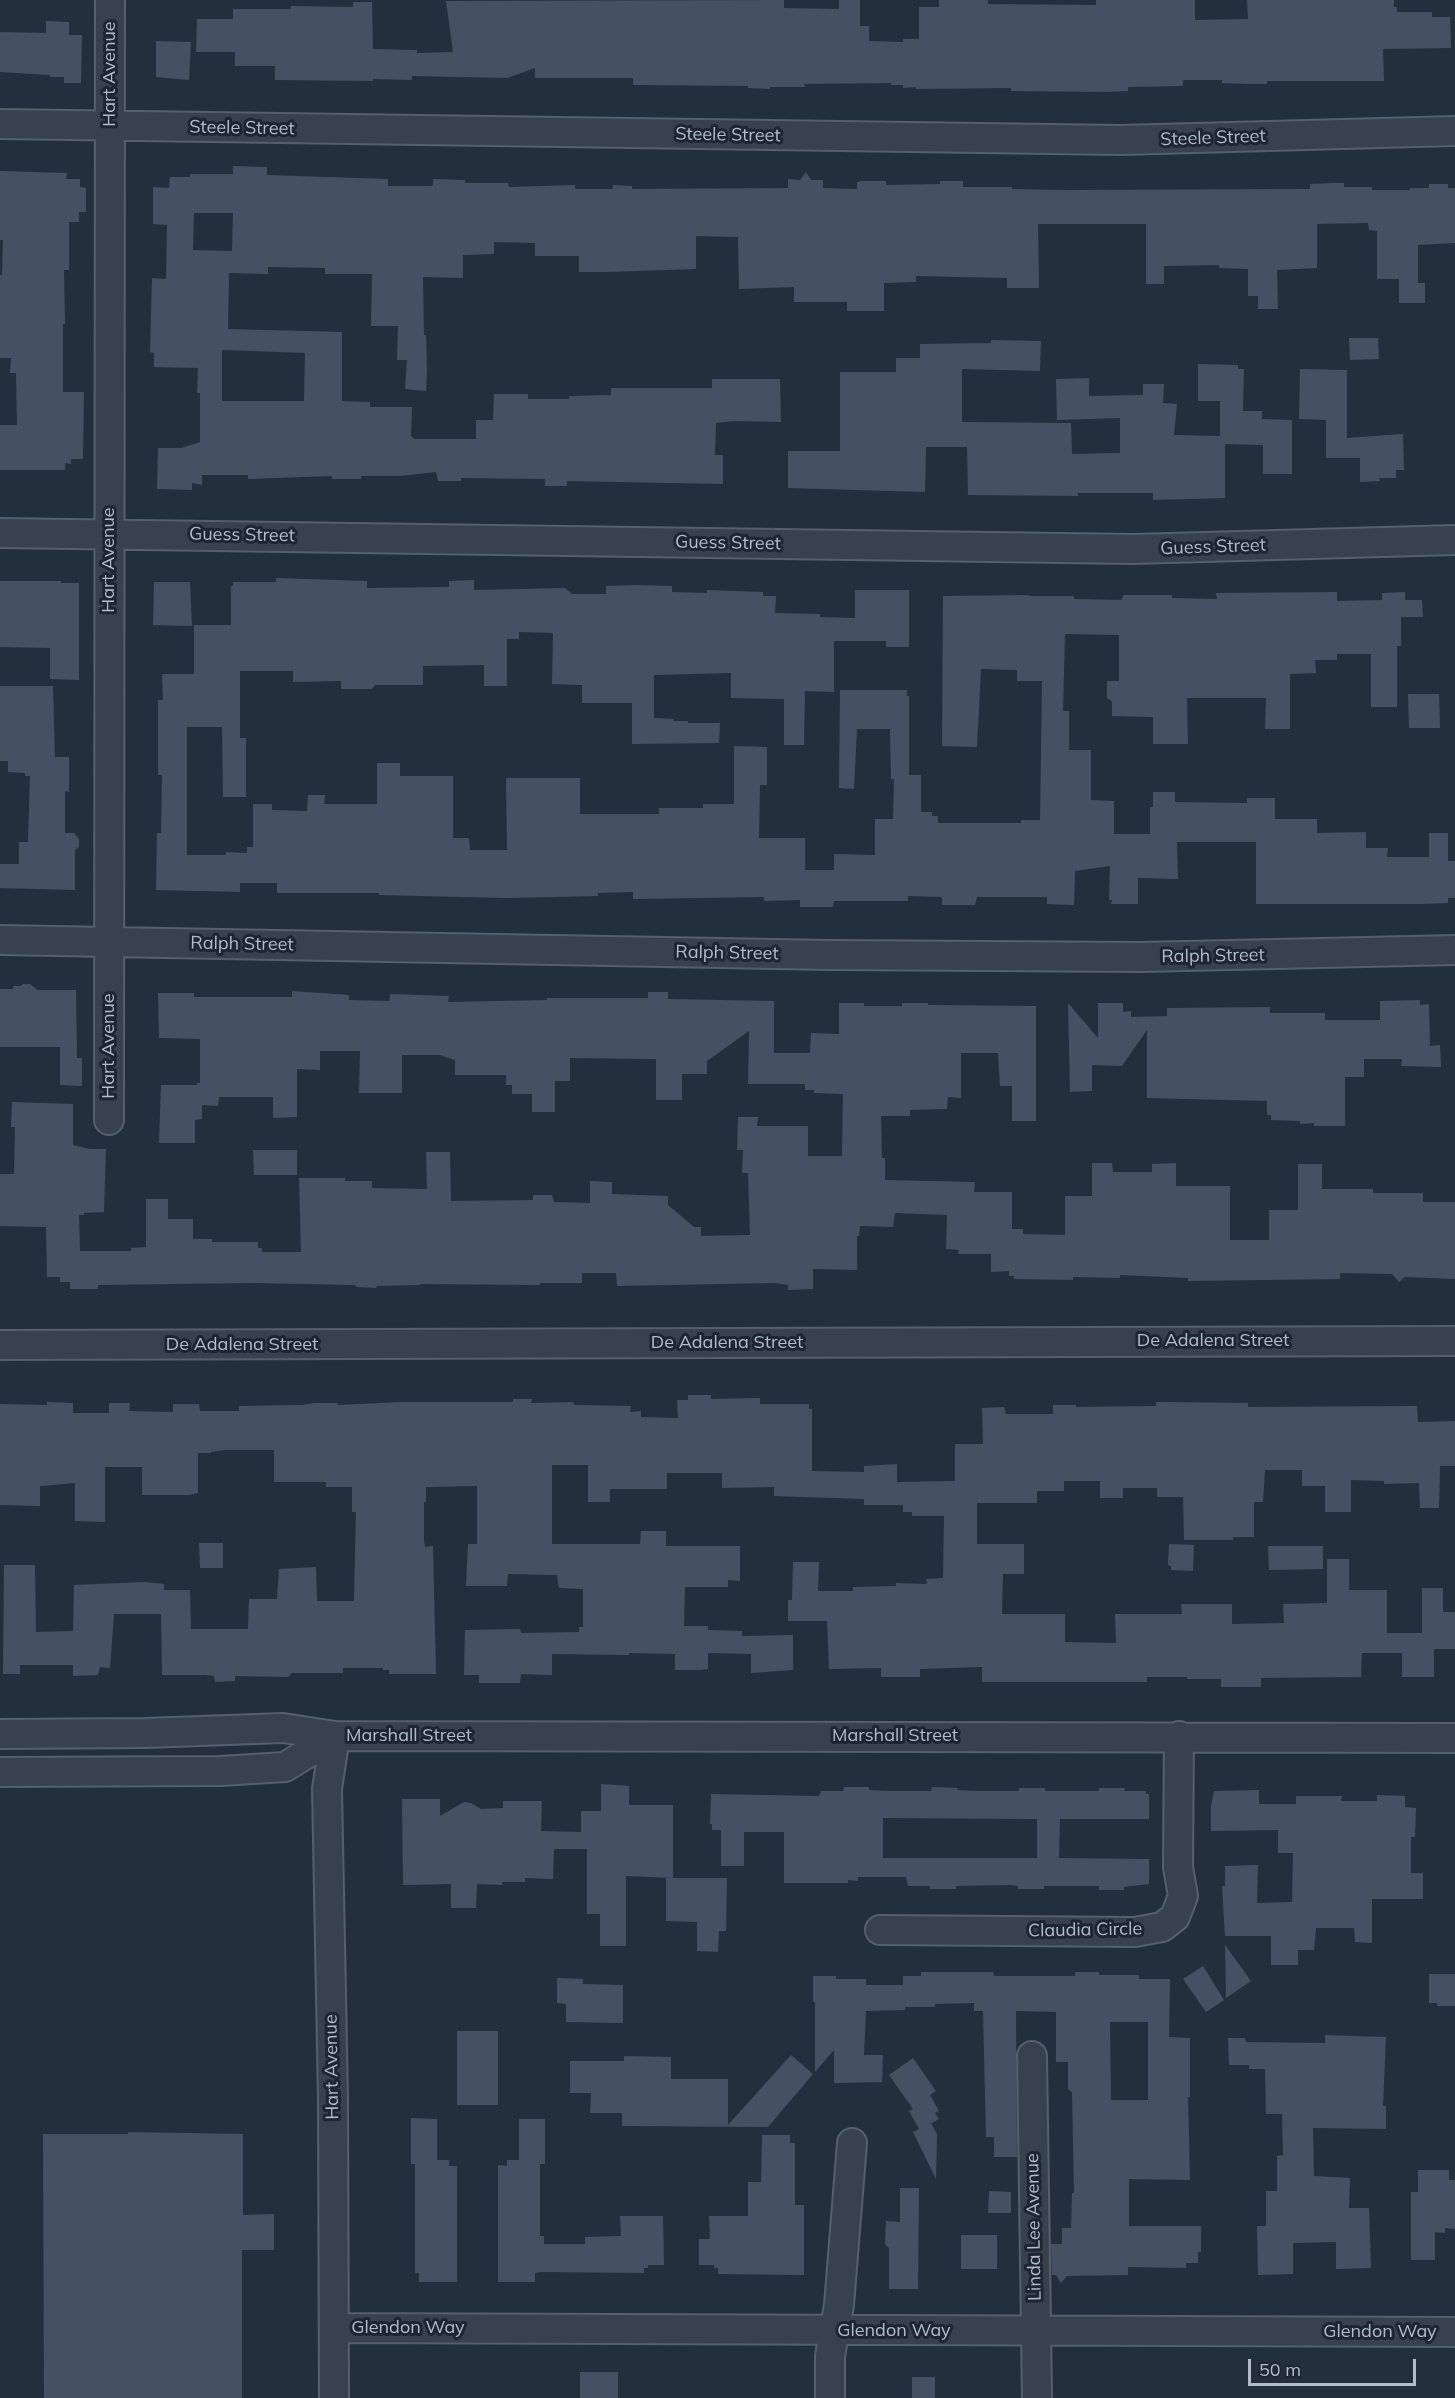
<!DOCTYPE html>
<style>
body{margin:0}
#map{position:relative;width:1455px;height:2398px;overflow:hidden;background:#242f3e;font-family:Mulish,sans-serif}
canvas{display:block}
.scale{position:absolute;left:1248px;top:2359px;width:168px;height:27px;box-sizing:border-box;border:3px solid #b4bcc9;border-top:0;padding-left:8px;font-size:18px;line-height:21px;white-space:nowrap;color:#b4bcc9;-webkit-text-stroke:4px #1d2633;paint-order:stroke}
</style>
<div id="map">
<canvas width="1455" height="2398"></canvas>
<div class="scale">50 m</div>
</div>
<script>
const context = document.querySelector('canvas').getContext('2d');
context.lineJoin = 'round';
function paint(path, color) {
  context.fillStyle = color;
  context.fill(path, 'evenodd');
}
function shape(rows) {
  const path = new Path2D();
  for (const r of rows) {
    path.moveTo(r[0], r[1]);
    for (let i = 2; i < r.length; i += 2) path.lineTo(r[i], r[i + 1]);
  }
  return path;
}
function trace(path, color, width, dash) {
  context.strokeStyle = color;
  context.lineWidth = width;
  context.lineCap = dash ? 'butt' : 'round';
  context.setLineDash(dash || []);
  context.stroke(path);
}
function write(font, color, halo, rows, align = 'center') {
  context.font = font + ' Mulish,sans-serif';
  context.lineWidth = 6;
  context.setLineDash([]);
  context.textBaseline = 'middle';
  context.strokeStyle = halo;
  context.fillStyle = color;
  for (const [text, x, y, turn = 0] of rows) {
    context.save();
    context.translate(x, y);
    context.rotate((+turn || 0) * Math.PI / 180);
    context.textAlign = isNaN(turn) ? turn : align;
    if (halo) context.strokeText(text, 0, 0);
    context.fillText(text, 0, 0);
    context.restore();
  }
}
paint(shape([
 [784,0,784,8,839,9,839,0,860,0,860,26,869,26,869,41,903,42,903,39,919,39,919,7,939,7,939,0,988,0,988,4,1096,5,1096,0,1195,0,1195,20,1248,19,1247,0,1394,0,1394,7,1397,7,1397,12,1432,12,1432,17,1450,17,1451,48,1383,49,1384,81,1267,81,1267,84,1249,84,1222,83,1222,80,1183,80,1183,86,1128,87,1128,91,1105,92,1011,91,1011,88,916,89,916,87,903,88,903,85,891,85,891,83,804,84,805,87,770,87,770,89,748,88,748,86,633,85,633,78,535,78,535,68,507,78,412,76,412,80,373,79,373,81,275,80,275,66,235,66,235,52,196,52,197,19,233,19,233,9,291,9,291,6,353,7,353,2,372,2,373,49,417,50,417,53,453,52,446,1],
 [46,21,69,22,69,35,82,35,81,83,64,83,64,77,50,77,50,75,0,72,0,32,46,33],
 [156,41,191,42,189,80,156,77],
 [233,166,267,167,267,175,388,179,388,186,431,186,433,185,433,179,465,180,465,183,508,183,509,187,575,185,575,189,613,189,613,185,632,186,632,189,788,188,788,179,800,180,806,172,811,180,823,180,823,188,857,189,857,182,861,181,886,181,886,185,940,184,940,181,963,181,963,187,1012,187,1012,189,1065,190,1310,189,1310,184,1333,183,1344,183,1344,187,1372,187,1372,190,1410,190,1410,188,1429,188,1429,184,1448,184,1448,188,1455,188,1455,243,1418,245,1418,283,1425,283,1425,303,1399,303,1399,279,1377,279,1377,231,1369,230,1368,223,1317,224,1317,268,1277,270,1278,309,1258,309,1258,296,1248,296,1248,269,1219,268,1219,265,1164,266,1164,284,1146,284,1146,224,1038,224,1039,288,1007,288,1007,278,916,276,916,282,884,283,884,311,847,311,847,302,794,302,794,287,739,289,738,237,696,236,696,269,608,272,579,272,579,256,535,256,535,243,494,242,494,254,463,255,463,278,423,277,424,335,426,335,427,371,426,391,405,389,407,360,397,360,398,326,371,326,372,274,325,274,325,268,268,267,268,274,229,273,228,329,342,332,342,401,370,402,370,407,412,407,411,436,414,439,476,439,476,420,493,420,494,394,528,394,528,399,569,399,569,396,611,395,611,388,712,388,712,379,780,379,781,422,734,421,716,423,715,455,723,455,723,484,567,481,567,486,545,486,545,479,461,478,461,481,438,481,436,472,400,476,361,476,361,479,332,479,332,476,248,479,248,475,202,475,202,485,192,483,192,490,157,489,158,448,181,448,200,442,200,393,197,393,198,368,154,367,154,353,150,352,152,278,166,279,167,225,153,224,153,187,169,188,170,177,190,177,190,174,233,174],
 [194,213,233,213,232,251,193,250],
 [222,350,305,353,304,401,222,401],
 [0,171,67,173,66,179,80,179,80,187,86,188,86,212,79,212,79,222,69,222,69,270,64,270,65,324,63,324,63,392,84,392,83,459,71,459,71,464,65,463,65,470,0,470,0,425,17,425,16,373,10,373,11,358,0,358,0,275,2,275,3,240,0,240],
 [1349,338,1378,338,1379,359,1350,360],
 [991,340,1041,341,1040,371,962,369,962,422,1071,423,1072,454,1120,453,1120,418,1057,420,1056,379,1089,378,1089,396,1143,395,1143,384,1164,384,1163,403,1177,404,1174,435,1220,436,1220,401,1198,401,1198,364,1238,365,1238,369,1244,369,1243,411,1262,411,1262,419,1292,420,1292,474,1263,474,1263,445,1225,444,1225,498,1153,500,1153,493,1078,493,1078,496,968,495,967,447,926,447,925,492,788,488,788,451,840,451,840,372,896,372,896,358,920,358,920,344,991,343],
 [1300,369,1347,370,1347,438,1403,434,1404,470,1396,470,1396,478,1379,478,1380,481,1360,482,1360,458,1326,458,1326,420,1299,419],
 [276,578,367,581,367,588,449,587,449,581,474,580,474,590,565,588,572,594,606,594,606,586,635,585,672,586,672,592,707,593,707,590,763,592,763,596,776,596,775,613,820,614,820,617,855,618,855,590,909,590,909,647,886,647,886,641,834,641,834,692,805,691,804,745,784,745,784,699,731,698,731,673,654,675,654,718,674,719,673,721,688,721,688,723,720,723,719,743,632,744,632,703,582,703,582,685,552,684,553,633,519,632,519,639,507,639,507,686,484,686,484,665,423,666,423,685,375,685,372,689,341,689,341,681,293,682,293,671,240,671,240,738,246,738,246,797,223,797,222,727,187,727,187,855,226,855,226,852,247,853,247,847,253,847,253,804,272,804,272,810,307,811,308,795,325,795,324,804,377,804,377,763,400,763,400,776,453,776,453,838,469,838,470,850,507,850,506,778,580,778,580,814,659,814,659,808,703,808,703,804,734,804,734,746,767,747,767,785,760,785,759,838,805,838,805,870,834,870,834,854,875,855,875,819,893,819,894,779,891,779,890,729,857,729,854,789,839,788,840,690,907,690,907,696,909,696,909,775,921,775,921,812,932,812,932,816,938,816,938,823,1021,823,1021,820,1040,820,1042,681,1017,681,1017,670,981,669,977,747,942,746,943,596,1029,595,1029,596,1074,596,1074,599,1121,600,1124,595,1172,595,1172,598,1217,599,1216,593,1337,592,1337,601,1382,600,1382,593,1405,592,1405,600,1422,600,1423,617,1401,617,1401,646,1397,646,1397,707,1371,707,1371,654,1337,654,1337,660,1315,660,1316,673,1290,674,1290,729,1265,729,1266,698,1187,698,1188,744,1153,744,1153,717,1112,716,1112,701,1107,698,1107,681,1119,681,1119,635,1065,634,1063,711,1069,711,1069,750,1091,750,1091,800,1114,801,1114,834,1150,834,1150,807,1153,807,1153,792,1175,792,1175,802,1247,803,1247,798,1275,798,1275,819,1317,819,1317,833,1366,832,1366,848,1388,848,1387,857,1429,857,1429,833,1448,833,1448,861,1455,861,1455,898,1448,898,1448,903,1421,904,1256,904,1256,842,1177,842,1178,879,1138,878,1138,904,1111,904,1112,900,1109,900,1110,866,1075,871,1074,905,1047,904,1047,897,977,897,975,905,942,905,942,897,908,896,908,901,834,901,833,907,800,907,800,900,764,901,764,897,633,899,633,892,598,893,598,896,506,898,379,895,379,893,277,893,277,883,240,883,240,892,156,890,157,833,161,833,162,775,158,775,158,700,163,700,162,674,194,674,194,625,231,625,231,586,233,586,233,582,276,582],
 [0,581,61,581,61,583,79,583,79,680,50,679,50,648,0,647],
 [154,582,190,582,192,626,153,625],
 [0,686,53,686,55,757,69,757,69,792,65,791,65,833,74,833,79,839,79,847,75,850,75,890,0,888,0,864,19,864,19,842,28,842,30,776,25,776,25,773,8,772,8,761,0,761],
 [1408,694,1439,694,1440,728,1409,728],
 [23,984,30,984,38,990,76,990,77,1058,82,1058,82,1086,60,1085,60,1047,0,1047,0,989,13,989,13,986,21,986],
 [292,991,349,995,349,1000,389,1001,390,994,449,996,448,1002,547,1000,547,998,648,998,648,992,668,992,668,999,774,1001,774,1053,810,1053,811,1033,839,1034,839,1003,864,1003,864,1006,902,1006,902,1003,928,1003,928,1005,1036,1006,1036,1121,1012,1121,1012,1086,1000,1086,998,1053,961,1053,961,1098,948,1097,947,1109,910,1110,910,1116,881,1116,882,1158,885,1158,885,1180,975,1182,974,1192,1012,1192,1012,1229,1023,1229,1023,1234,1065,1235,1065,1196,1092,1196,1092,1163,1112,1163,1113,1172,1152,1172,1152,1164,1176,1163,1176,1186,1230,1186,1230,1240,1269,1240,1269,1210,1298,1210,1298,1164,1322,1164,1322,1189,1373,1189,1373,1193,1423,1193,1423,1202,1455,1202,1455,1279,1405,1277,1399,1282,1392,1274,1340,1273,1340,1279,1188,1281,1188,1278,1120,1275,1120,1278,1073,1277,1073,1280,1014,1279,1014,1276,1009,1276,1009,1271,991,1272,991,1254,958,1254,959,1250,946,1249,947,1215,895,1213,893,1227,860,1226,859,1236,857,1236,857,1270,813,1269,813,1289,788,1290,788,1285,775,1283,617,1286,616,1273,582,1273,582,1283,540,1283,540,1285,420,1284,420,1285,377,1286,376,1288,357,1287,355,1285,252,1283,98,1285,98,1289,70,1289,70,1282,60,1282,60,1277,47,1277,46,1227,0,1226,0,1174,14,1174,15,1127,11,1127,12,1102,73,1104,73,1145,90,1149,106,1149,104,1212,84,1213,84,1215,79,1215,80,1251,131,1251,131,1248,146,1247,146,1199,168,1199,168,1219,193,1219,193,1239,212,1239,212,1242,258,1242,258,1248,262,1248,262,1252,301,1252,299,1178,345,1178,345,1181,372,1181,372,1188,427,1189,426,1152,450,1152,451,1201,533,1200,533,1195,552,1195,554,1202,590,1203,590,1181,612,1182,612,1194,668,1196,668,1205,694,1227,701,1227,701,1236,750,1235,748,1173,742,1173,743,1150,737,1150,738,1117,758,1117,757,1126,808,1126,808,1156,842,1156,843,1094,814,1093,814,1090,805,1090,805,1084,748,1084,749,1031,707,1061,707,1074,682,1074,682,1100,656,1100,656,1059,570,1058,570,1081,555,1081,555,1112,532,1112,532,1094,512,1094,512,1085,506,1085,506,1075,455,1075,455,1060,440,1055,402,1055,402,1093,359,1093,360,1051,320,1051,320,1070,297,1069,297,1117,273,1118,273,1097,219,1097,218,1106,202,1105,202,1119,195,1120,195,1143,159,1143,161,1085,197,1085,197,1083,200,1083,200,1039,159,1038,158,993,194,993,194,997,292,997],
 [1420,1000,1420,1005,1429,1004,1430,1046,1440,1045,1441,1067,1401,1066,1402,1059,1364,1059,1364,1077,1345,1077,1345,1126,1314,1126,1314,1123,1300,1124,1300,1121,1271,1120,1271,1115,1267,1115,1267,1101,1147,1098,1147,1030,1122,1066,1092,1065,1092,1091,1070,1092,1068,1003,1098,1038,1098,1003,1123,1003,1123,1012,1131,1011,1131,1017,1167,1016,1167,1008,1270,1007,1270,1013,1325,1013,1325,1020,1380,1020,1380,1001],
 [253,1150,297,1150,297,1175,254,1175],
 [688,1395,711,1395,711,1399,760,1398,760,1404,809,1404,809,1409,812,1409,812,1471,864,1472,864,1466,897,1464,897,1482,955,1481,955,1444,983,1444,982,1408,1004,1407,1006,1414,1053,1414,1053,1405,1076,1405,1076,1407,1156,1406,1156,1402,1169,1402,1248,1403,1248,1407,1417,1406,1418,1422,1455,1421,1455,1466,1440,1466,1439,1508,1420,1508,1419,1483,1384,1484,1384,1481,1351,1480,1351,1512,1325,1512,1325,1486,1302,1486,1302,1470,1265,1470,1263,1502,1254,1502,1254,1537,1233,1537,1233,1540,1184,1540,1183,1497,1157,1497,1157,1488,1123,1488,1123,1498,1100,1498,1100,1481,1064,1481,1064,1491,1037,1491,1037,1503,977,1503,977,1544,1024,1544,1024,1574,1003,1574,1002,1614,1065,1614,1065,1642,1116,1643,1115,1614,1182,1614,1181,1604,1232,1604,1232,1624,1284,1623,1283,1604,1327,1603,1327,1559,1349,1559,1349,1590,1387,1590,1387,1633,1422,1633,1422,1588,1443,1588,1443,1612,1455,1612,1455,1649,1434,1649,1434,1677,1402,1677,1402,1653,1362,1653,1361,1677,1261,1678,1261,1687,1221,1687,1221,1679,1187,1679,1187,1677,1147,1677,1147,1682,982,1682,982,1667,920,1669,920,1677,881,1677,881,1668,829,1669,827,1621,788,1621,788,1600,792,1600,793,1562,819,1562,818,1591,853,1591,853,1587,896,1586,896,1583,927,1584,926,1579,943,1578,944,1516,912,1516,912,1512,903,1512,903,1505,864,1505,864,1499,774,1496,774,1487,722,1488,722,1473,667,1473,667,1489,610,1489,610,1502,588,1502,588,1465,552,1465,552,1544,640,1544,641,1531,666,1531,666,1546,740,1546,740,1581,728,1580,728,1587,685,1587,684,1626,708,1626,708,1630,742,1631,742,1636,793,1635,793,1670,751,1673,751,1654,708,1653,708,1669,700,1670,675,1670,675,1654,629,1653,629,1655,552,1654,552,1675,521,1674,520,1683,479,1683,479,1675,464,1675,465,1630,520,1629,521,1633,579,1632,579,1627,583,1627,583,1589,559,1588,557,1575,508,1574,507,1586,466,1586,468,1544,477,1544,477,1486,426,1487,426,1502,424,1502,424,1541,425,1547,433,1546,436,1674,389,1674,389,1670,383,1670,383,1668,343,1668,343,1673,292,1673,288,1677,235,1676,235,1681,215,1682,214,1676,205,1675,162,1675,161,1614,114,1614,110,1668,100,1667,98,1675,73,1676,73,1665,20,1665,20,1674,3,1674,4,1565,35,1565,36,1632,73,1631,74,1585,144,1582,164,1584,164,1590,190,1590,191,1629,248,1629,249,1599,277,1599,279,1569,316,1567,317,1601,354,1601,356,1512,352,1512,352,1487,326,1487,326,1482,274,1482,274,1450,225,1450,211,1452,211,1453,198,1453,198,1493,188,1495,142,1495,142,1467,105,1467,105,1522,75,1521,75,1483,40,1486,40,1506,0,1505,0,1404,47,1405,47,1402,73,1403,73,1413,109,1413,109,1403,130,1403,129,1411,173,1412,173,1404,199,1404,200,1411,239,1411,239,1406,301,1405,315,1403,338,1403,338,1405,402,1402,513,1402,513,1399,532,1399,531,1403,573,1402,575,1405,631,1406,630,1412,641,1411,641,1417,678,1418,677,1400,688,1400],
 [199,1543,223,1543,223,1568,200,1568],
 [1169,1544,1194,1545,1193,1571,1171,1570,1171,1566,1168,1565],
 [1268,1546,1323,1546,1323,1569,1269,1570],
 [601,1784,629,1786,629,1805,673,1805,673,1878,626,1876,626,1946,600,1946,600,1914,587,1914,587,1849,554,1849,553,1879,525,1878,525,1882,502,1882,502,1885,477,1884,476,1908,451,1908,451,1884,403,1885,402,1799,440,1799,440,1816,464,1802,471,1803,481,1809,503,1808,503,1801,542,1801,541,1831,581,1832,581,1811,601,1811],
 [844,1787,869,1787,869,1790,889,1791,931,1791,932,1787,958,1788,957,1790,977,1791,1019,1791,1019,1788,1045,1788,1045,1791,1099,1791,1099,1788,1125,1788,1124,1791,1146,1791,1146,1794,1149,1794,1149,1819,1060,1819,1059,1858,1149,1859,1149,1884,1124,1887,1124,1890,1099,1890,1099,1886,1044,1886,1044,1889,1018,1889,1018,1886,1010,1885,956,1886,956,1889,930,1889,930,1886,908,1886,906,1877,858,1877,858,1881,848,1880,848,1883,784,1883,784,1832,744,1832,744,1866,721,1866,721,1830,712,1830,712,1824,710,1824,711,1794,819,1796,821,1791,843,1791],
 [883,1818,1037,1819,1037,1858,883,1858],
 [1259,1790,1259,1804,1296,1804,1296,1796,1342,1796,1341,1801,1377,1801,1377,1795,1405,1796,1405,1807,1416,1808,1415,1837,1411,1837,1411,1873,1423,1873,1423,1899,1372,1899,1372,1943,1355,1942,1354,1928,1316,1928,1314,1950,1298,1950,1298,1965,1271,1965,1271,1936,1225,1936,1222,1886,1225,1886,1225,1866,1258,1865,1257,1903,1292,1902,1293,1853,1278,1853,1278,1830,1211,1831,1211,1806,1214,1791],
 [666,1878,727,1878,726,1931,719,1931,718,1952,697,1951,697,1922,666,1921],
 [1225,1945,1251,1981,1226,1998],
 [1203,1966,1224,2000,1206,2012,1183,1979],
 [921,1972,993,1972,994,1976,1075,1976,1075,1972,1099,1972,1099,1975,1139,1975,1139,1979,1170,1979,1169,2037,1190,2038,1190,2097,1188,2097,1190,2180,1129,2179,1129,2226,1201,2226,1201,2252,1198,2252,1198,2263,1186,2263,1186,2268,1128,2267,1128,2275,1067,2276,1061,2283,1056,2275,1052,2275,1051,2244,1062,2244,1062,2228,1071,2228,1072,2193,1074,2193,1072,2092,1068,2089,1068,2062,1056,2062,1056,2012,1016,2011,1017,2157,994,2157,994,2137,986,2137,983,2011,974,2011,974,2003,935,2004,935,2007,905,2007,905,2010,866,2011,864,2055,883,2055,882,2082,834,2083,834,2050,815,2072,815,2002,813,2002,813,1976,836,1976,836,1979,866,1979,866,1985,903,1985,903,1976,921,1976],
 [1110,2022,1148,2022,1148,2100,1111,2100],
 [1429,1974,1455,1974,1455,2006,1437,2006,1437,2003,1429,2003],
 [557,1978,583,1979,583,1984,623,1985,623,2023,566,2022,566,2004,557,2003],
 [457,2031,498,2031,498,2105,457,2105],
 [1325,2035,1386,2037,1383,2106,1386,2106,1386,2129,1313,2128,1314,2176,1350,2178,1349,2208,1369,2208,1371,2268,1336,2269,1336,2242,1293,2243,1293,2274,1258,2275,1257,2226,1266,2226,1266,2191,1277,2191,1277,2156,1283,2155,1282,2114,1266,2114,1265,2069,1249,2069,1249,2065,1229,2065,1228,2038,1245,2038,1246,2042,1325,2043],
 [791,2055,813,2074,768,2127,622,2126,622,2113,590,2113,591,2093,570,2093,570,2061,624,2061,624,2056,671,2057,671,2079,728,2079,728,2125],
 [913,2058,936,2091,930,2095,939,2111,935,2113,939,2119,928,2125,931,2123,937,2134,936,2179,913,2132,919,2129,909,2111,913,2109,889,2075],
 [411,2118,437,2119,437,2160,449,2160,449,2166,457,2166,457,2282,419,2282,419,2273,415,2273,415,2164,411,2164],
 [519,2119,545,2119,545,2164,540,2164,540,2236,544,2236,544,2244,585,2244,585,2237,621,2236,620,2216,663,2216,664,2265,648,2265,648,2268,644,2268,644,2273,540,2272,535,2273,535,2282,498,2282,498,2165,507,2166,507,2160,519,2160],
 [128,2132,243,2134,243,2215,274,2214,274,2250,242,2250,242,2398,44,2398,43,2134,128,2134],
 [762,2135,790,2135,790,2143,795,2143,795,2205,804,2205,804,2275,718,2274,718,2268,714,2268,714,2265,699,2265,699,2239,710,2239,709,2216,748,2216,748,2182,761,2182],
 [1418,2170,1449,2170,1449,2180,1455,2180,1455,2229,1445,2228,1445,2233,1435,2232,1435,2260,1411,2260,1411,2192,1418,2192],
 [900,2188,919,2188,918,2289,889,2289,889,2248,885,2244,886,2221,900,2222],
 [989,2191,1011,2192,1011,2213,988,2213],
 [961,2235,997,2235,997,2269,961,2269],
 [580,2372,618,2372,618,2398,580,2398],
 [912,2377,935,2377,935,2398,912,2398]
]), '#455162');
const minor = shape([
 [0,124,1120,140,1455,131],
 [0,533,1133,549,1455,540],
 [0,940,830,955,1141,957,1455,950],
 [109,1120,110,0],
 [0,1345,1455,1341],
 [0,1734,145,1733,283,1728,335,1736,1455,1738],
 [0,1772,220,1771,285,1767,335,1736],
 [880,1930,1135,1932,1162,1927,1175,1917,1183,1896,1178,1867,1179,1736],
 [1032,2056,1037,2398],
 [334,2328,1455,2332],
 [334,2398,333,2099,327,1789,335,1736],
 [830,2398,830,2356,839,2305,852,2143]
]);
trace(minor, '#565f6c', 32);
trace(minor, '#38414e', 28);
write('18px', '#b4bcc9', '#1d2633', [
 ["Hart Avenue",110,74,-90],
 ["Steele Street",242,128,1],
 ["Steele Street",728,135,1],
 ["Steele Street",1213,138,-2],
 ["Guess Street",242,535,1],
 ["Guess Street",728,543,1],
 ["Guess Street",1213,547,-2],
 ["Hart Avenue",109,560,-90],
 ["Ralph Street",242,944,1],
 ["Ralph Street",727,953,1],
 ["Ralph Street",1213,956,-1],
 ["Hart Avenue",109,1046,-90],
 ["De Adalena Street",1213,1341],
 ["De Adalena Street",727,1343],
 ["De Adalena Street",242,1345],
 ["Marshall Street",409,1736],
 ["Marshall Street",895,1736],
 ["Claudia Circle",1085,1930,-1],
 ["Hart Avenue",332,2067,-91],
 ["Linda Lee Avenue",1034,2227,-91],
 ["Glendon Way",408,2328],
 ["Glendon Way",894,2331],
 ["Glendon Way",1380,2332]
]);
</script>
